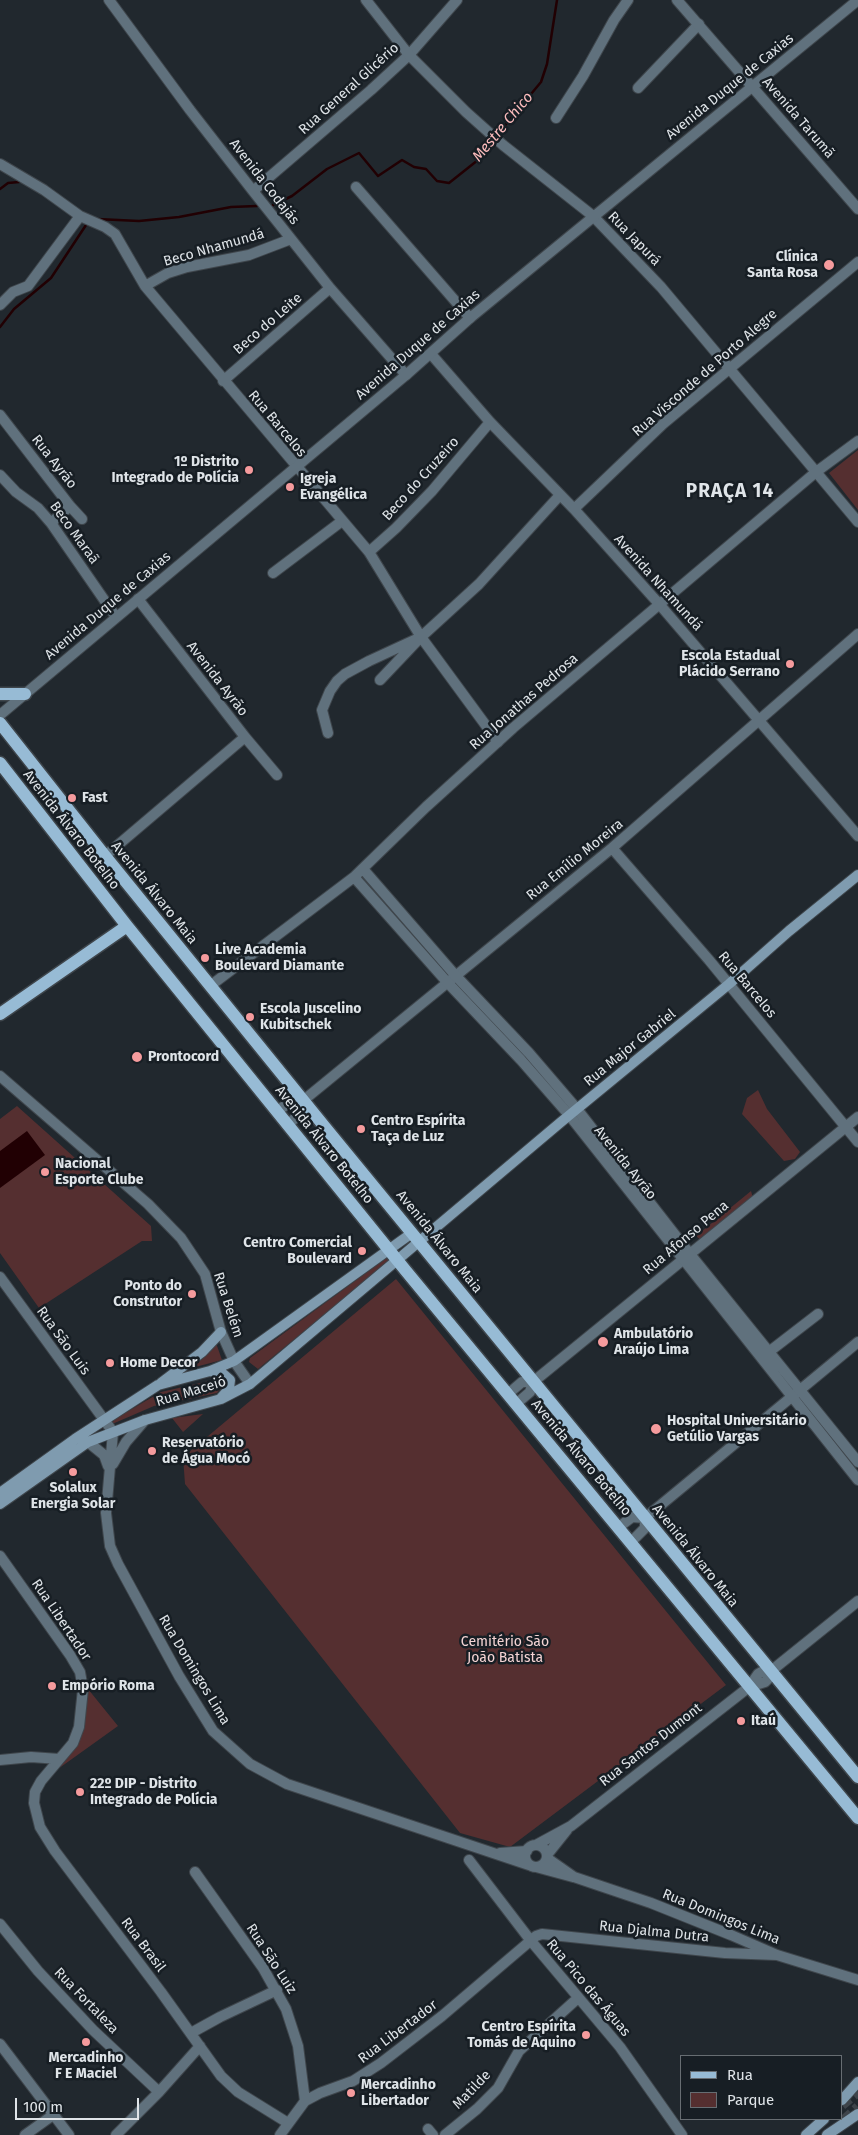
<!DOCTYPE html>
<meta charset="utf-8">
<style>
body{margin:0}
#map{position:relative;width:858px;height:2135px;overflow:hidden;background:#21282e;font-family:"Fira Sans",sans-serif}
canvas{display:block}
.legend{position:absolute;left:680px;top:2055px;width:162px;height:65px;box-sizing:border-box;background:#171e24;border:1px solid #676d72;margin:0;padding:6px 9px;list-style:none;font-size:15px;color:#dfe4e8}
.legend li{display:flex;align-items:center;gap:10px;height:25px}
.legend b{width:25px;border:1px solid #676d72}
.scale{position:absolute;left:15px;top:2098px;width:124px;height:22px;box-sizing:border-box;border:2px solid #dfe4e8;border-top:0;padding-left:6px;font-size:15px;line-height:18px;white-space:nowrap;color:#dfe4e8;-webkit-text-stroke:4px #171e24;paint-order:stroke}
</style>
<div id="map">
<canvas width="858" height="2135"></canvas>
<ul class="legend">
<li><b style="height:6px;background:#97bbd5"></b>Rua</li>
<li><b style="height:14px;background:#552f30"></b>Parque</li>
</ul>
<div class="scale">100 m</div>
</div>
<script>
const context = document.querySelector('canvas').getContext('2d');
context.lineJoin = 'round';
function paint(path, color) {
  context.fillStyle = color;
  context.fill(path, 'evenodd');
}
function shape(rows) {
  const path = new Path2D();
  for (const r of rows) {
    if (r.length === 3) {
      path.moveTo(r[0] + r[2], r[1]);
      path.arc(r[0], r[1], r[2], 0, 2 * Math.PI);
      continue;
    }
    path.moveTo(r[0], r[1]);
    for (let i = 2; i < r.length; i += 2) path.lineTo(r[i], r[i + 1]);
  }
  return path;
}
function trace(path, color, width, dash) {
  context.strokeStyle = color;
  context.lineWidth = width;
  context.lineCap = dash ? 'butt' : 'round';
  context.setLineDash(dash || []);
  context.stroke(path);
}
function write(font, color, halo, rows, align = 'center') {
  context.font = font + ' "Fira Sans",sans-serif';
  context.lineWidth = 5;
  context.setLineDash([]);
  context.textBaseline = 'middle';
  context.strokeStyle = halo;
  context.fillStyle = color;
  for (const [text, x, y, turn = 0] of rows) {
    context.save();
    context.translate(x, y);
    context.rotate((+turn || 0) * Math.PI / 180);
    context.textAlign = isNaN(turn) ? turn : align;
    if (halo) context.strokeText(text, 0, 0);
    context.fillText(text, 0, 0);
    context.restore();
  }
}
paint(shape([
 [858,450,858,510,829,473],
 [758,1090,767,1109,800,1152,795,1159,784,1161,742,1114,747,1098],
 [17,1106,151,1226,152,1241,142,1241,39,1308,0,1253,0,1119],
 [751,1191,753,1198,702,1241,696,1236],
 [389,1256,392,1259,258,1369,249,1362,250,1358],
 [396,1279,726,1685,510,1847,460,1833,185,1484,183,1457],
 [216,1343,222,1360,180,1371],
 [218,1379,223,1385,217,1393,154,1406,89,1434,161,1392],
 [203,1414,183,1432,172,1418],
 [88,1689,118,1726,51,1774,84,1718]
]), '#552f30');
paint(shape([
 [27,1131,45,1155,0,1188,0,1151]
]), '#210003');
trace(shape([
 [497,135,541,82,547,64,557,0],
 [0,189,8,183,19,182],
 [273,205,292,196,327,169,359,153,378,176,402,160,414,167,426,169,437,181,449,183,483,156,494,139],
 [97,219,139,221,179,217,231,207,257,206],
 [0,327,14,309,51,278,88,222]
]), '#210003', 2.5);
trace(shape([
 [842,2105,858,2092],
 [844,2120,858,2107]
]), '#3e444a', 10, [10, 5]);
const minor = shape([
 [109,0,190,110,253,191,330,288,406,375],
 [638,88,699,24],
 [556,118,583,76,614,20,628,0],
 [0,164,44,190,80,216,105,227,115,234,145,286,369,552,421,637,498,742],
 [356,187,470,318],
 [253,191,371,90,409,55,457,0],
 [593,216,661,287,858,522],
 [145,286,168,273,187,267,249,255,291,239],
 [0,305,13,292,28,286,80,216],
 [431,354,490,422,574,509,660,605,858,836],
 [223,381,330,288],
 [0,415,70,506,51,523],
 [0,475,16,492,38,508,51,523,116,617],
 [70,506,82,519],
 [574,509,663,424,858,262],
 [369,552,396,528,432,491,490,422],
 [273,573,342,521],
 [138,599,245,737,277,775],
 [380,680,417,641],
 [328,733,322,710,330,691,337,681,345,674,369,661,421,637,479,584,560,495],
 [612,848,709,960,858,1142],
 [105,856,245,737],
 [0,1076,148,1204,181,1238,205,1274,221,1332,234,1361,250,1384],
 [277,1111,292,1101,304,1100],
 [288,1125,298,1115,304,1100,310,1095,612,848,858,634],
 [0,1277,113,1432,106,1513,110,1546,118,1564,179,1676,213,1731,250,1764,287,1784,529,1865],
 [770,1351,818,1314],
 [508,1394,522,1382,533,1382,858,1117],
 [516,1404,530,1392,533,1382],
 [88,1442,104,1455,108,1466],
 [113,1464,126,1442,145,1420],
 [645,1518,858,1342],
 [619,1527,632,1517,645,1518],
 [631,1542,645,1528,645,1518],
 [0,1556,70,1655,80,1672,83,1689,79,1727,73,1743,41,1781,35,1792,34,1803,40,1827,55,1851,161,1992,221,2076,238,2092,288,2123],
 [749,1687,765,1682,769,1678,771,1671,858,1601],
 [0,1760,31,1757,59,1759],
 [536,1845,571,1826,749,1687,758,1674,763,1671,771,1671],
 [536,1856,11],
 [500,1853,527,1851],
 [547,1855,567,1830],
 [547,1858,574,1877,651,1903,731,1935,777,1955,858,1980],
 [469,1860,531,1941,620,2047,682,2135],
 [536,1867,573,1877],
 [195,1872,263,1968,286,2009,298,2046,305,2101],
 [0,1924,38,1971,93,2030,159,2092],
 [191,2033,220,2017,277,1990],
 [0,2044,69,2135],
 [428,2129,433,2135],
 [25,2135,53,2115],
 [116,2135,159,2092,200,2046],
 [280,2135,305,2101,320,2093,353,2081,381,2063,442,2016,536,1936,542,1934,725,1953,777,1955],
 [445,2135,477,2109,498,2088,519,2051,578,1998]
]);
const tertiary = shape([
 [366,0,409,55,466,112,503,145,593,216],
 [677,0,858,209],
 [0,715,406,375,470,318,858,0],
 [363,869,455,975,529,1053,577,1109,690,1254,858,1462],
 [354,877,447,982,521,1060,569,1115,858,1480],
 [210,986,354,877,426,807,513,728,816,472,858,441]
]);
const secondary = shape([
 [210,1371,222,1373,230,1380,229,1389,221,1398],
 [161,1383,202,1352,221,1332],
 [0,1493,75,1439,158,1385,210,1371,234,1361,412,1233],
 [0,1504,88,1442,145,1420,221,1399,250,1384,561,1122,729,984,789,931,858,875],
 [842,2100,858,2082],
 [806,2135,824,2119],
 [827,2135,858,2114]
]);
const primary = shape([
 [0,694,25,694],
 [0,723,105,856,324,1126,858,1777],
 [0,763,127,926,406,1271,858,1818],
 [0,1014,127,926]
]);
trace(minor, '#3f464c', 12);
trace(tertiary, '#3f464c', 12);
trace(secondary, '#3f464c', 12);
trace(primary, '#3f464c', 15);
trace(minor, '#60717d', 10);
trace(tertiary, '#60717d', 10);
trace(secondary, '#7f9baf', 10);
trace(primary, '#97bbd5', 12);
for (const [x, y, r, color] of [
 [829,265,6,"#f59b9d"],
 [249,470,5,"#f59b9d"],
 [290,487,5,"#f59b9d"],
 [790,664,5,"#f59b9d"],
 [72,798,5,"#f59b9d"],
 [205,958,5,"#f59b9d"],
 [250,1017,5,"#f59b9d"],
 [137,1057,6,"#f59b9d"],
 [361,1129,5,"#f59b9d"],
 [45,1172,5,"#f59b9d"],
 [362,1251,5,"#f59b9d"],
 [192,1294,5,"#f59b9d"],
 [603,1342,6,"#f59b9d"],
 [110,1363,5,"#f59b9d"],
 [656,1429,6,"#f59b9d"],
 [152,1451,5,"#f59b9d"],
 [73,1472,5,"#f59b9d"],
 [52,1686,5,"#f59b9d"],
 [741,1721,5,"#f59b9d"],
 [80,1792,5,"#f59b9d"],
 [586,2035,5,"#f59b9d"],
 [86,2042,5,"#f59b9d"],
 [351,2093,5,"#f59b9d"]
]) {
  const dot = new Path2D();
  dot.arc(x, y, r, 0, 2 * Math.PI);
  context.fillStyle = color;
  context.fill(dot);
  trace(dot, '#171e24', 2);
}
write('14px', '#dfe4e8', '#171e24', [
 ["Avenida Duque de Caxias",730,87,-39],
 ["Rua General Glicério",349,89,-42],
 ["Avenida Tarumã",798,118,49],
 ["Avenida Codajás",264,182,52],
 ["Rua Japurá",634,239,46],
 ["Beco Nhamundá",214,248,-16],
 ["Beco do Leite",268,324,-41],
 ["Avenida Duque de Caxias",418,345,-41],
 ["Rua Visconde de Porto Alegre",705,373,-41],
 ["Rua Barcelos",277,424,50],
 ["Rua Ayrão",54,462,52],
 ["Beco do Cruzeiro",421,479,-48],
 ["Beco Maraã",74,533,54],
 ["Avenida Nhamundá",658,583,48],
 ["Avenida Duque de Caxias",108,606,-40],
 ["Avenida Ayrão",217,679,52],
 ["Rua Jonathas Pedrosa",524,702,-41],
 ["Avenida Álvaro Botelho",71,830,52],
 ["Rua Emílio Moreira",575,860,-39],
 ["Avenida Álvaro Maia",154,893,51],
 ["Rua Barcelos",747,985,50],
 ["Rua Major Gabriel",630,1048,-39],
 ["Avenida Álvaro Botelho",324,1145,51],
 ["Avenida Ayrão",625,1163,51],
 ["Rua Afonso Pena",686,1238,-40],
 ["Avenida Álvaro Maia",439,1242,51],
 ["Rua Belém",228,1305,72],
 ["Rua São Luis",63,1341,54],
 ["Rua Maceió",191,1392,-17],
 ["Avenida Álvaro Botelho",581,1458,50],
 ["Avenida Álvaro Maia",695,1556,51],
 ["Rua Libertador",61,1620,56],
 ["Rua Domingos Lima",194,1670,59],
 ["Rua Santos Dumont",651,1745,-38],
 ["Rua Domingos Lima",721,1917,22],
 ["Rua Djalma Dutra",654,1932,6],
 ["Rua Brasil",143,1945,53],
 ["Rua São Luiz",271,1959,57],
 ["Rua Pico das Águas",588,1988,50],
 ["Rua Fortaleza",86,2001,46],
 ["Rua Libertador",398,2032,-37],
 ["Matilde",472,2090,-46]
]);
write('bold 14px', '#dfe4e8', '#171e24', [
 ["Clínica",818,257,"right"],
 ["Santa Rosa",818,273,"right"],
 ["1º Distrito",239,462,"right"],
 ["Integrado de Polícia",239,478,"right"],
 ["Igreja",300,479],
 ["Evangélica",300,495],
 ["Escola Estadual",780,656,"right"],
 ["Plácido Serrano",780,672,"right"],
 ["Fast",82,798],
 ["Live Academia",215,950],
 ["Boulevard Diamante",215,966],
 ["Escola Juscelino",260,1009],
 ["Kubitschek",260,1025],
 ["Prontocord",148,1057],
 ["Centro Espírita",371,1121],
 ["Taça de Luz",371,1137],
 ["Nacional",55,1164],
 ["Esporte Clube",55,1180],
 ["Centro Comercial",352,1243,"right"],
 ["Boulevard",352,1259,"right"],
 ["Ponto do",182,1286,"right"],
 ["Construtor",182,1302,"right"],
 ["Ambulatório",614,1334],
 ["Araújo Lima",614,1350],
 ["Home Decor",120,1363],
 ["Hospital Universitário",667,1421],
 ["Getúlio Vargas",667,1437],
 ["Reservatório",162,1443],
 ["de Água Mocó",162,1459],
 ["Solalux",73,1488,"center"],
 ["Energia Solar",73,1504,"center"],
 ["Empório Roma",62,1686],
 ["Itaú",751,1721],
 ["22º DIP - Distrito",90,1784],
 ["Integrado de Polícia",90,1800],
 ["Centro Espírita",576,2027,"right"],
 ["Tomás de Aquino",576,2043,"right"],
 ["Mercadinho",86,2058,"center"],
 ["F E Maciel",86,2074,"center"],
 ["Mercadinho",361,2085],
 ["Libertador",361,2101]
], 'left');
write('14px', '#f5d4d4', '#171e24', [
 ["Cemitério São",505,1642],
 ["João Batista",505,1658]
]);
write('italic 15px', '#fcbcbd', '#171e24', [
 ["Mestre Chico",503,127,-50]
]);
context.letterSpacing = '1px';
write('bold 19px', '#dfe4e8', '#171e24', [
 ["PRAÇA 14",730,492]
]);
context.letterSpacing = '0px';
</script>
